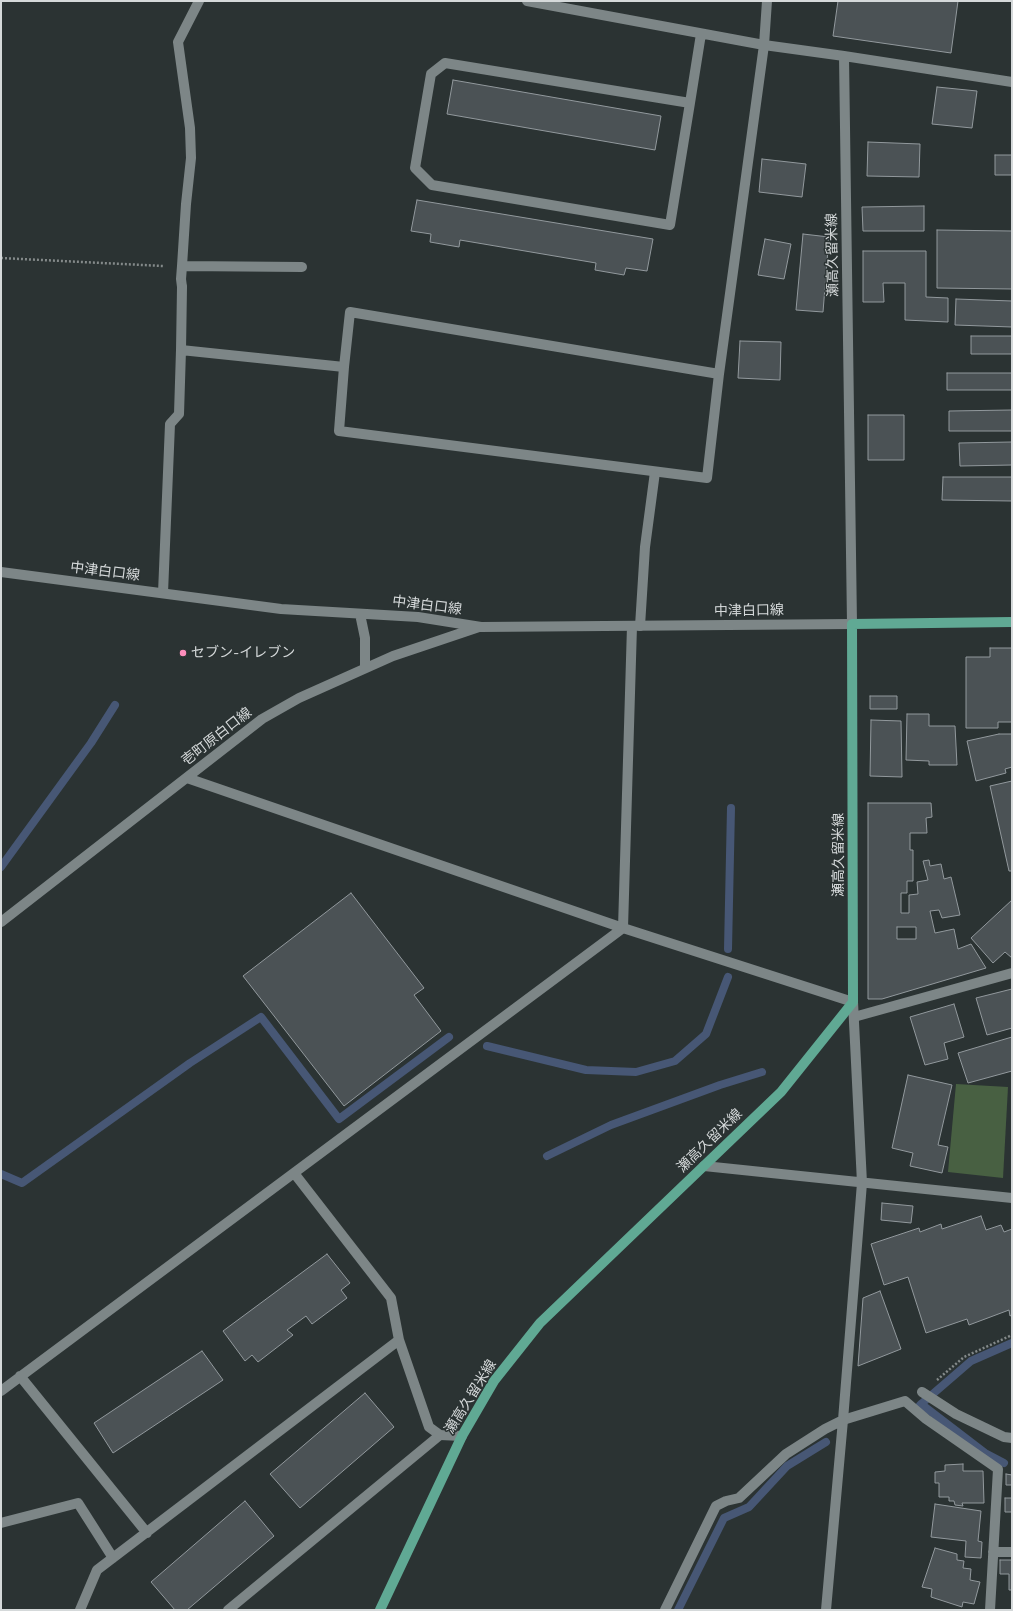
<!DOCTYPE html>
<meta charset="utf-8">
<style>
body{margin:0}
#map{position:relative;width:1013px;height:1611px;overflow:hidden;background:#2b3333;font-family:"Space Grotesk",sans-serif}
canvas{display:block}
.frame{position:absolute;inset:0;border:2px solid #d5d9da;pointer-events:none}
</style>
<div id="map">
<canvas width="1013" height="1611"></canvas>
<div class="frame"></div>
</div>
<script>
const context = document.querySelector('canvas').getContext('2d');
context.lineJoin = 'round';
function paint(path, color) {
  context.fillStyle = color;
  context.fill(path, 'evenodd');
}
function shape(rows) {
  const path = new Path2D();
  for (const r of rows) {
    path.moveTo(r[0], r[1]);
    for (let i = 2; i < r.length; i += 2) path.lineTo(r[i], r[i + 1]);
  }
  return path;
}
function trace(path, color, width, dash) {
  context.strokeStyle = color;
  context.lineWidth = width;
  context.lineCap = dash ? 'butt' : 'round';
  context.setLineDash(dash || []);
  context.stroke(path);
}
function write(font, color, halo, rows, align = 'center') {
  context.font = font + ' "Space Grotesk","Noto Sans JP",sans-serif';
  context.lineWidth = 3;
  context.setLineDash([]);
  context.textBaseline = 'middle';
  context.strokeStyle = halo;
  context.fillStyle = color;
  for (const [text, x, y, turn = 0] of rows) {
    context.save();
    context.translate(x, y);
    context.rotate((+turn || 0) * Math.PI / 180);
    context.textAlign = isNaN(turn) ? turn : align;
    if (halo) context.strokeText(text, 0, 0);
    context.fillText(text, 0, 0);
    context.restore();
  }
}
paint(shape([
 [956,1084,1008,1087,1003,1178,948,1172]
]), '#486042');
trace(shape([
 [1,867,91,743,115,705],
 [728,949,731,808],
 [487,1046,586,1070,636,1072,675,1061,706,1034,728,977],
 [547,1156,611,1125,720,1085,762,1072],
 [1,1174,22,1183,190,1063,261,1017,339,1119,449,1037],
 [921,1404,985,1453,1004,1463],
 [920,1405,971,1361,1012,1343],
 [678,1610,724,1518,749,1507,787,1466,826,1442]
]), '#475775', 8);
const building = shape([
 [838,1,958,1,951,53,833,36,838,1],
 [453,80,661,116,655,150,447,114,453,80],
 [937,87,977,91,972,128,932,124,937,87],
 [868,142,920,144,919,177,867,176,868,142],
 [995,155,1012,155,1012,175,995,175,995,155],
 [762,159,806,164,802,197,759,192,762,159],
 [417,200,653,239,647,271,626,268,624,275,595,270,596,263,460,240,459,247,430,242,431,234,411,231,417,200],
 [924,206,924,231,863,231,862,207,924,206],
 [937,230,1012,231,1012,289,937,288,937,230],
 [803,234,829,237,823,312,796,310,803,234],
 [765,239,791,244,784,279,758,275,765,239],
 [863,251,926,251,926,297,948,298,948,322,905,320,905,283,883,283,884,302,863,302,863,251],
 [956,299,1012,301,1012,327,955,325,956,299],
 [971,336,1012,336,1012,354,971,354,971,336],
 [740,341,781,342,780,380,738,378,740,341],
 [947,373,1012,373,1012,390,947,390,947,373],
 [1012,410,1012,431,949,431,949,411,1012,410],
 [868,415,904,415,904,460,868,460,868,415],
 [1012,442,1012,465,960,466,959,443,1012,442],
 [943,477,1012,477,1012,501,942,500,943,477],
 [990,648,1012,648,1012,722,998,722,998,728,966,728,966,657,990,657,990,648],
 [870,696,897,696,897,709,870,709,870,696],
 [907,714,929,714,929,726,955,726,957,765,929,765,929,761,906,760,907,714],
 [871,720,901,721,902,777,870,776,871,720],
 [999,734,1012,734,1012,767,1005,769,1006,773,976,781,967,741,999,734],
 [1012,781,1012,871,1009,871,990,786,1012,781],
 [868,803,931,803,932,817,926,818,927,833,910,833,910,850,913,850,913,881,907,881,907,893,901,893,901,913,909,913,909,895,918,894,917,882,928,880,923,861,929,860,930,866,941,864,944,879,951,877,960,915,942,918,939,910,930,911,935,933,954,929,958,949,971,944,986,968,882,999,868,999,868,803],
 [897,927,916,927,916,939,897,939,897,927],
 [351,893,424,988,414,995,441,1031,344,1106,243,976,351,893],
 [1012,900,1012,958,1005,952,993,963,971,938,1012,900],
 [1012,989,1012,1028,987,1035,976,998,1012,989],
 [954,1004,964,1037,944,1043,948,1059,925,1065,910,1017,954,1004],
 [1012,1037,1012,1071,968,1083,958,1053,1012,1037],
 [908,1075,952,1085,938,1145,948,1147,942,1173,910,1166,913,1153,892,1148,908,1075],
 [882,1203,913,1206,911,1223,881,1220,882,1203],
 [981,1216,986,1230,1001,1225,1004,1232,1012,1229,1012,1315,1010,1316,1009,1310,969,1325,967,1319,926,1333,908,1277,884,1285,871,1244,919,1228,920,1232,941,1224,942,1229,981,1216],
 [327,1254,350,1283,341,1290,347,1298,312,1324,306,1316,287,1330,293,1335,258,1362,252,1355,245,1361,223,1331,327,1254],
 [880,1291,901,1349,858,1366,863,1298,880,1291],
 [202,1351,223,1380,113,1453,94,1423,202,1351],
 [365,1393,394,1427,300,1508,270,1474,365,1393],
 [963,1464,963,1471,983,1471,984,1503,962,1503,963,1506,955,1505,954,1501,949,1501,949,1497,939,1497,939,1483,935,1483,935,1472,945,1471,945,1465,963,1464],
 [1006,1474,1012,1475,1012,1485,1006,1485,1006,1474],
 [1005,1498,1012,1498,1012,1512,1005,1512,1005,1498],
 [245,1501,274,1536,187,1610,175,1610,151,1582,245,1501],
 [935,1504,981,1511,978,1541,982,1542,981,1558,965,1557,966,1541,931,1537,935,1504],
 [935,1548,957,1554,957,1560,964,1561,963,1568,971,1569,970,1580,980,1582,974,1604,963,1602,962,1607,931,1597,932,1589,922,1587,935,1548],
 [1000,1560,1012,1560,1012,1590,1009,1590,1009,1574,1000,1574,1000,1560]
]);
paint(building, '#4b5255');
trace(building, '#92999d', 1);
trace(shape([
 [1,258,163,266],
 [937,1380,964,1357,1012,1335]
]), '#848a8a', 2.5, [2, 2]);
trace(shape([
 [182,266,302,267],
 [182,287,181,279,182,266,186,204,191,158,190,128,178,42,199,1],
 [640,626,645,547,655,472],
 [922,1392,956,1414,1004,1437,1012,1438],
 [843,1420,905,1401,926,1419,998,1469,990,1610],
 [993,1552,1012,1552],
 [228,1610,440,1435]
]), '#7d8687', 10);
trace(shape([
 [527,1,764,45,844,56,1012,82],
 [844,56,852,624],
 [690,103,445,63,431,74,415,168,432,185,670,225,690,103,701,34],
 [181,350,182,287],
 [344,367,339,431,707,478,719,374],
 [163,593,170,424,179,414,181,350,344,367,350,312,719,374,764,45,767,1],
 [187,778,623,928,853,1002,862,1183,843,1420,826,1610],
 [623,928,632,626],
 [854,1017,1012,973],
 [704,1166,1012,1198],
 [294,1173,391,1298,399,1340,429,1427,440,1435,462,1436],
 [20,1376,147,1533],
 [1,1391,623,928],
 [1,1523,78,1503,113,1558],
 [80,1610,97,1570,399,1340],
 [665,1610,716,1506,726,1501,739,1498,786,1454,825,1429,843,1420]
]), '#7d8687', 10);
trace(shape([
 [1,572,281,609,418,617,481,627,852,624],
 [360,614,365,638,365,668],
 [1,922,262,719,299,698,393,656,479,627]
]), '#7d8687', 10);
trace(shape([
 [380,1610,462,1436,494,1381,540,1323,781,1092,853,1002,852,624,1012,622]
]), '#60a994', 10);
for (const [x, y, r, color] of [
 [183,653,4,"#fe8ebc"]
]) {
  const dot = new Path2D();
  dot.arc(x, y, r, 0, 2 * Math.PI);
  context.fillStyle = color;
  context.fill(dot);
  trace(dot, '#2b3333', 1.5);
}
write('14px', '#d5d9da', '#2b3333', [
 ["瀬高久留米線",833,255,-91],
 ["中津白口線",105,572,7],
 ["中津白口線",427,606,7],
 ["中津白口線",749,611,-1],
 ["壱町原白口線",217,737,-38],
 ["瀬高久留米線",839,855,-90],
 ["瀬高久留米線",710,1141,-44],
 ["瀬高久留米線",471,1397,-58]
]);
write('14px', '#d5d9da', '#2b3333', [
 ["セブン-イレブン",191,653]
], 'left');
</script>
